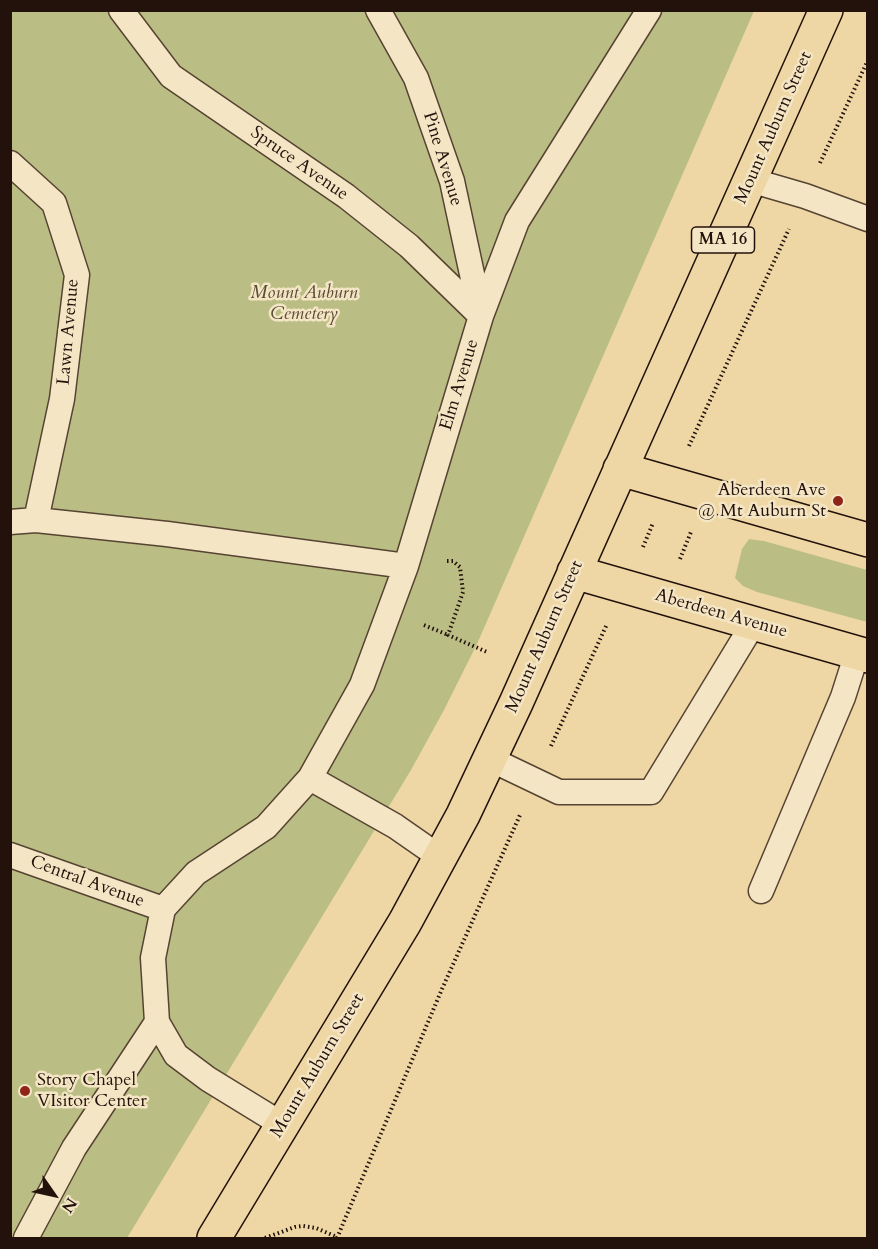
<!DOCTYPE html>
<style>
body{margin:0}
#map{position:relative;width:878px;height:1249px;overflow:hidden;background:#eed7a5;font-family:Cardo,serif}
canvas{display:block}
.frame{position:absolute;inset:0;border:12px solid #23120b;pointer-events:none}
.north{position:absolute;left:24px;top:1165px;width:60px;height:60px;-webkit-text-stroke:4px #f4e5c4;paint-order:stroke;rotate:124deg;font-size:16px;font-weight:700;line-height:24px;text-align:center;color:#23120b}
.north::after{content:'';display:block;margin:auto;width:21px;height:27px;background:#23120b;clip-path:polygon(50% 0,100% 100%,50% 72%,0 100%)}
</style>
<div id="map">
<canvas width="878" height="1249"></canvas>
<div class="frame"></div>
<div class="north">N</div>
</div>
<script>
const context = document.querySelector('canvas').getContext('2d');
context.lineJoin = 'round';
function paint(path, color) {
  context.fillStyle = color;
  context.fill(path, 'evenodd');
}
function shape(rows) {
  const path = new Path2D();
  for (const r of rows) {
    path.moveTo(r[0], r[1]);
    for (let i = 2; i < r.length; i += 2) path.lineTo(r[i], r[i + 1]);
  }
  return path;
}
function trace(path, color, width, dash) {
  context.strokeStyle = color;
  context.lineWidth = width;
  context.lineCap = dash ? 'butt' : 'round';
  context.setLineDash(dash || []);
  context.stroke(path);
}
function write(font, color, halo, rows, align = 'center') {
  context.font = font + ' Cardo,serif';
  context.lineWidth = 5;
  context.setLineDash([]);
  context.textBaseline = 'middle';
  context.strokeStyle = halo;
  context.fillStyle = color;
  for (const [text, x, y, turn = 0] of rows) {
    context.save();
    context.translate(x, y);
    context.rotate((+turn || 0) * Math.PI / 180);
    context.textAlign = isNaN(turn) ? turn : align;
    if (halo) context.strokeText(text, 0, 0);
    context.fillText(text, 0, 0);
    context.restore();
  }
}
paint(shape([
 [10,11,754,11,477,644,444,710,411,770,127,1238,11,1238],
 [749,539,764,541,867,570,867,622,757,592,743,586,735,578,742,549]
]), '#babe85');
const service = shape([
 [121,10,171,76,346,196,409,246,481,316],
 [378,10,416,78,452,181,481,316],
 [10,163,54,203,77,275,62,399,36,520],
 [750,180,805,196,868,219],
 [10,522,36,520,167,534,406,566],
 [490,759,559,792,651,792,753,624],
 [310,778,395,826,441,858],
 [10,855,163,909],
 [761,891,843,697,857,653],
 [283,1125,208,1079,176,1055,157,1022,153,958,163,909,196,873,266,827,310,778,362,685,406,566,481,316,517,221,649,10],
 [26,1238,74,1148,157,1022]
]);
const primary = shape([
 [620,469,868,540],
 [574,572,868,656],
 [214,1238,405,922,463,815,516,703,826,10]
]);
trace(service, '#564332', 27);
trace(primary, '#23120b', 36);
trace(shape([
 [820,163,868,60],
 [689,446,789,229],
 [643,547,653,523],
 [680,559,691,532],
 [447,561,453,561,460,567,463,592,448,635,487,652],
 [424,625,448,635],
 [551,746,607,624],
 [265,1238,295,1227,303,1226,316,1228,337,1237],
 [337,1238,442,989,520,815]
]), '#23120b', 4, [1.5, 3]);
trace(service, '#f4e5c4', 24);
trace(primary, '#eed7a5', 33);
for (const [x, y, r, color] of [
 [838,501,6,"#8f2418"],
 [25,1091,6,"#8f2418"]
]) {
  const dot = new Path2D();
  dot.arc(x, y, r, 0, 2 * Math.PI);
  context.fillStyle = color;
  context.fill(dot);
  trace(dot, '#f4e5c4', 2);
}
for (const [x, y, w] of [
 [723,240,63]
]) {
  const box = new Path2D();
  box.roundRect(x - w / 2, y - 13, w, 26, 4.5);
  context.fillStyle = '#f4e5c4';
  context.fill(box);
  trace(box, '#23120b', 1.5);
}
write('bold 16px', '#23120b', null, [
 ["MA 16",723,240]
]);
write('18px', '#23120b', '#f4e5c4', [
 ["Mount Auburn Street",774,128,-66],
 ["Pine Avenue",442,159,73],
 ["Spruce Avenue",299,164,35],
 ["Lawn Avenue",69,332,-85],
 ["Elm Avenue",460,385,-73],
 ["Aberdeen Avenue",721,614,16],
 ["Mount Auburn Street",545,637,-66],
 ["Central Avenue",87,882,20],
 ["Mount Auburn Street",318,1066,-59]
]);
write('italic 18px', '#584e36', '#f4e5c4', [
 ["Mount Auburn",304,294],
 ["Cemetery",304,315]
]);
write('18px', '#23120b', '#f4e5c4', [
 ["Aberdeen Ave",826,491],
 ["@ Mt Auburn St",826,512],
 ["Story Chapel",37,1081,"left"],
 ["VIsitor Center",37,1102,"left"]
], 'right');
</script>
